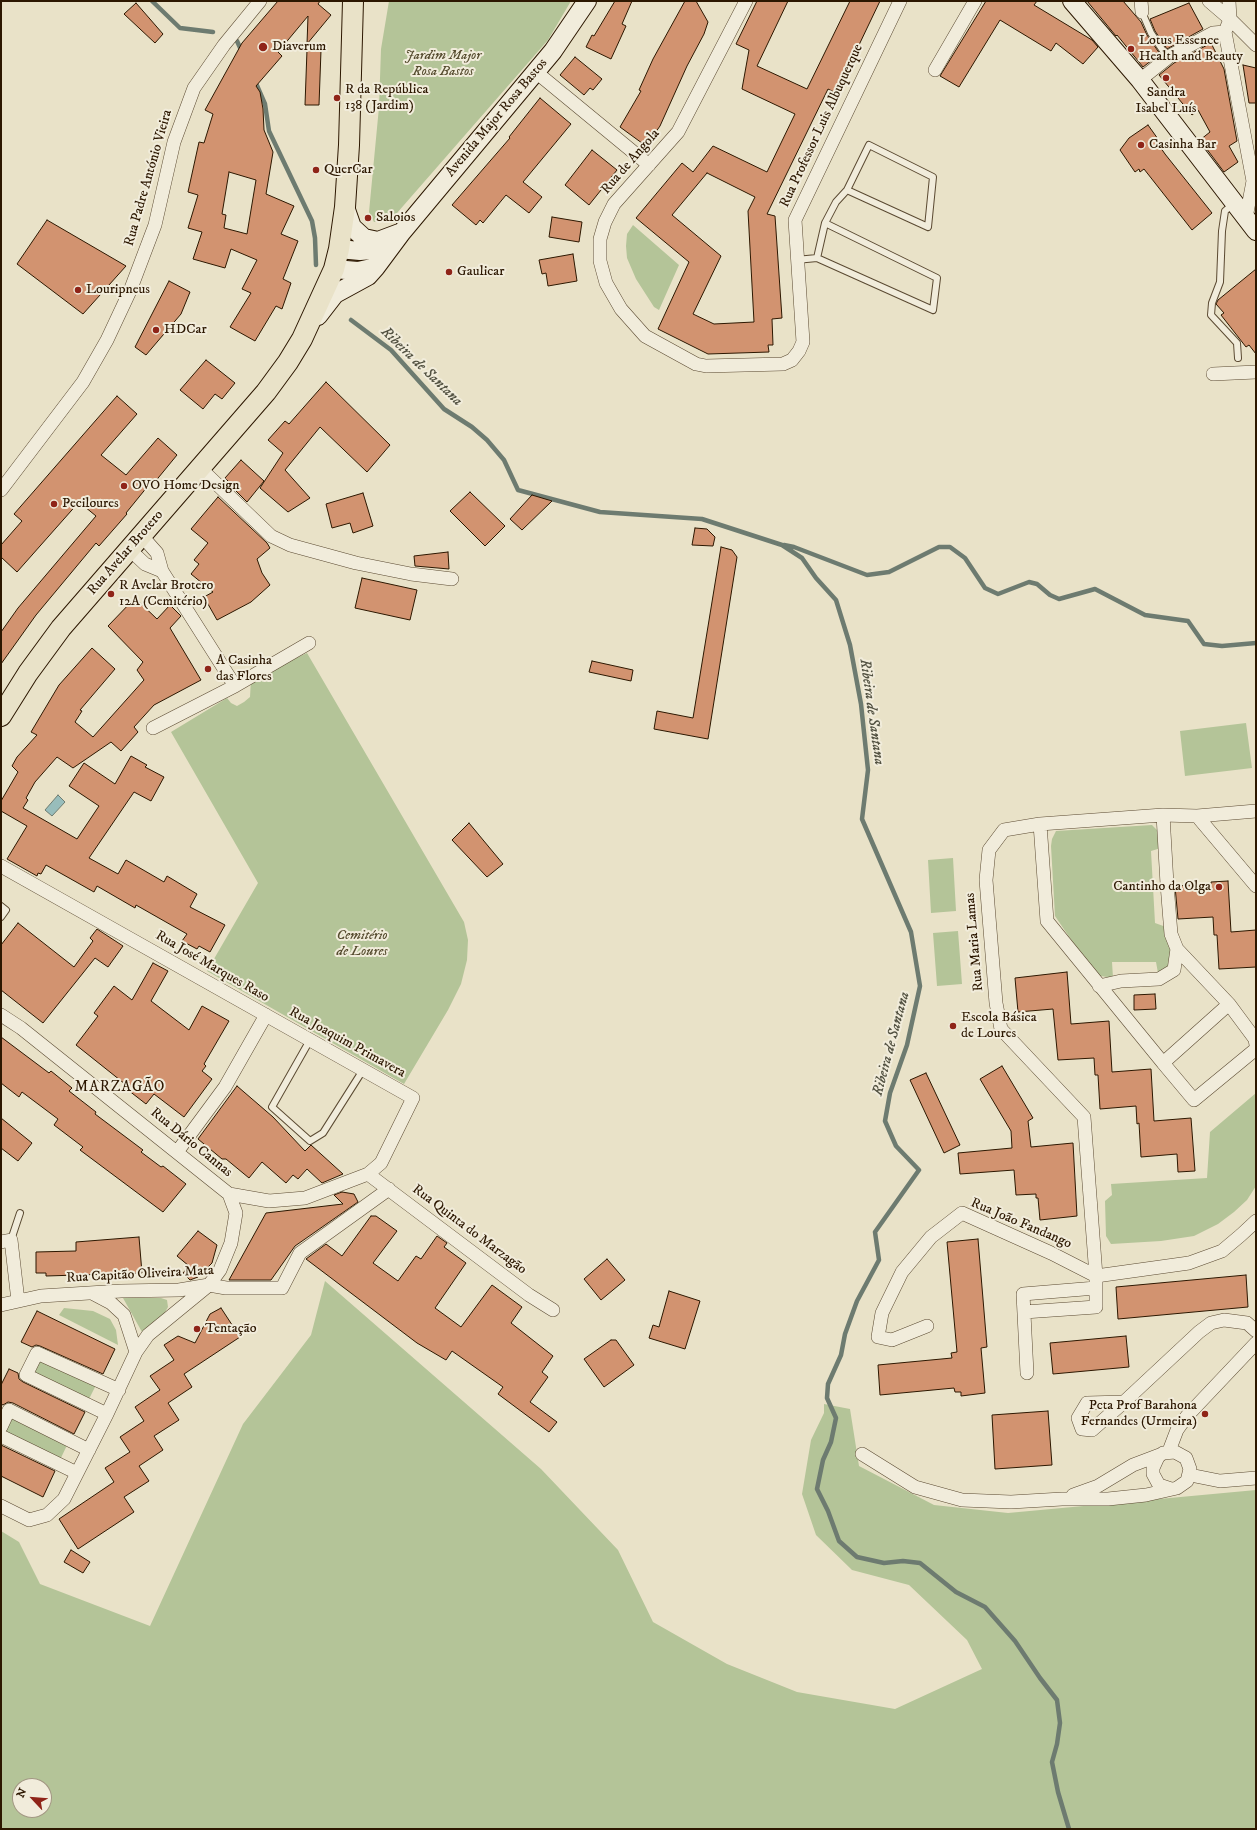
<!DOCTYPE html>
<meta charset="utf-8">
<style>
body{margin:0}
#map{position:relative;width:1257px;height:1830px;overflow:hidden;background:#e9e2c8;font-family:"IM FELL DW Pica",serif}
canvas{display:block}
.frame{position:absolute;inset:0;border:2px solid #2c1700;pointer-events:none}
.north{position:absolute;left:12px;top:1778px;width:40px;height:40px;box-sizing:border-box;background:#f1ecdb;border:1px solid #a29783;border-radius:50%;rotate:296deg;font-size:11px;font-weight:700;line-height:16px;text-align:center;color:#2c1700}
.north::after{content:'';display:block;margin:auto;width:14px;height:18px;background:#8f2418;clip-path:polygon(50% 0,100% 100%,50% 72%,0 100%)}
</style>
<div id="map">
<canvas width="1257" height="1830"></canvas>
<div class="frame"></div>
<div class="north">N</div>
</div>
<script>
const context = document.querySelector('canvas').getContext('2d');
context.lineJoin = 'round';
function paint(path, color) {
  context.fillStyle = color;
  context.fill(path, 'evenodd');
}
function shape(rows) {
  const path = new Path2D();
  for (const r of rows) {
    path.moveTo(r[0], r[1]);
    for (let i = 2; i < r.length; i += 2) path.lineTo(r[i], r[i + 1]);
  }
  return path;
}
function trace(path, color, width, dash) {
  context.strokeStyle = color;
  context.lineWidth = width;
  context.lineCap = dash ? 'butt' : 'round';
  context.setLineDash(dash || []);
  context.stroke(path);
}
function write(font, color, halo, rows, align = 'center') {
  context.font = font + ' "IM FELL DW Pica",serif';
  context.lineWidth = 4;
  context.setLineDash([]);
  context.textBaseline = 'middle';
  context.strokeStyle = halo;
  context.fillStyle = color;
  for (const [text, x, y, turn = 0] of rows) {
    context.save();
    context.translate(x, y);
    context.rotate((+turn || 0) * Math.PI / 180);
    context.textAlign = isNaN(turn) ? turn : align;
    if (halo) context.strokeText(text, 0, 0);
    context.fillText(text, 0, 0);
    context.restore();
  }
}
paint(shape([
 [389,1,571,1,548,40,397,213,385,220,374,222,369,212,379,107,381,49],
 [633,225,679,265,659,310,654,307,636,279,627,258,626,246,627,234],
 [307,653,464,922,468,940,467,960,461,984,448,1010,404,1084,207,971,258,883,171,732,227,698,231,703,237,706,244,702,250,697,251,679],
 [1246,723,1252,768,1185,776,1180,731],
 [1152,825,1157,830,1161,848,1151,851,1155,923,1166,927,1171,938,1171,962,1166,969,1158,973,1156,962,1112,962,1113,978,1095,975,1055,916,1051,846,1052,839,1056,831],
 [953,858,956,911,931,913,928,860],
 [958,931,962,984,937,986,933,933],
 [1256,1093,1256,1186,1247,1200,1234,1212,1218,1224,1194,1236,1161,1241,1111,1244,1106,1236,1105,1201,1112,1195,1111,1184,1207,1178,1210,1132],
 [325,1281,541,1469,618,1550,653,1622,727,1664,797,1692,895,1709,982,1669,967,1640,909,1585,852,1570,816,1535,802,1494,811,1440,824,1413,824,1404,850,1409,859,1466,934,1505,1008,1513,1256,1490,1256,1829,1,1829,1,1531,19,1542,40,1584,150,1626,243,1424,311,1335],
 [20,1786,44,1786,44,1810,20,1810],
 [123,1298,161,1298,167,1300,168,1307,164,1314,142,1332],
 [64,1308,93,1311,110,1319,116,1330,118,1345,59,1315],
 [39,1354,97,1383,87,1403,29,1375],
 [9,1413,69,1441,59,1462,1,1435]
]), '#b4c498');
const water = shape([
 [58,795,65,802,52,816,45,810,58,795]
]);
paint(water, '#98bdbb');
trace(water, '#6d7b70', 1);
trace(shape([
 [152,1,180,28,213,32],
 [237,41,242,52],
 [255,81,265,104,269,131,312,221,315,238,316,265],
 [351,320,391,350,444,409,472,427,487,440,504,460,518,490,600,512,702,519,782,545,802,558,816,578,836,600,850,645,861,704,868,770,862,819,911,932,920,986,907,1045,890,1093,885,1121,896,1146,919,1170,875,1232,879,1260,857,1301,845,1334,841,1355,828,1384,827,1398,836,1418,831,1442,823,1460,817,1489,828,1511,839,1541,857,1557,884,1563,903,1561,920,1563,956,1592,985,1607,1015,1641,1040,1678,1057,1700,1060,1723,1057,1744,1052,1762,1058,1792,1069,1829],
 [784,545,794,547,867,575,889,572,939,547,950,547,965,558,985,588,998,594,1029,582,1037,584,1050,595,1059,599,1095,589,1145,615,1188,621,1204,644,1222,646,1256,643]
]), '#6d7b70', 4.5);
const building = shape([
 [278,1,320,1,318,4,331,15,307,44,308,16,278,52,282,56,256,86,260,92,263,109,264,130,273,152,266,194,294,206,281,234,298,241,283,279,291,283,282,309,276,306,255,341,230,327,251,293,242,289,257,260,231,249,225,268,193,259,202,232,188,228,198,195,188,192,199,142,204,143,213,114,205,110,242,43,278,1],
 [229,172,256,180,247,234,224,228,226,215,222,214,229,172],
 [615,1,632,1,622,24,626,26,611,59,586,47,592,35,594,36,615,1],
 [685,1,696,1,708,22,704,34,687,66,660,126,646,146,620,127,641,91,639,90,653,59,685,1],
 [757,1,788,1,757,66,807,89,850,1,880,1,836,93,828,89,767,214,775,216,782,318,772,319,773,345,768,345,769,352,708,354,658,329,689,262,636,218,682,163,693,172,713,146,767,172,795,114,742,89,749,50,736,44,757,1],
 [707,173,755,197,748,211,754,322,714,324,693,314,721,256,672,215,707,173],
 [986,1,1037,1,1034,5,1092,40,1098,47,1083,64,1056,43,1051,51,1000,20,959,87,940,76,986,1],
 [1087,1,1123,1,1141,22,1147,35,1160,54,1143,67,1117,35,1116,36,1087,1],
 [136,3,163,34,155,43,124,14,136,3],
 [1189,3,1203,29,1167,49,1155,31,1150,19,1189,3],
 [1211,43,1224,69,1237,141,1229,146,1238,162,1224,172,1200,140,1210,132,1198,110,1192,115,1159,75,1174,63,1211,43],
 [307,50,321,50,319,105,305,105,307,50],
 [575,57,602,79,593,90,590,88,584,95,560,75,575,57],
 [1243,65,1256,68,1256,103,1249,103,1243,65],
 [540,98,571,124,523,182,542,197,529,213,506,195,483,223,480,220,476,225,452,205,510,138,509,137,540,98],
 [1148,125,1158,139,1156,141,1165,154,1212,213,1192,230,1144,169,1140,172,1139,169,1135,172,1120,150,1129,138,1148,125],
 [592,150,617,170,589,205,565,185,592,150],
 [552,217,582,222,579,242,549,237,552,217],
 [47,220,126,266,83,314,17,264,47,220],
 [573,254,577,281,548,286,546,273,542,274,539,260,573,254],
 [1256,269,1256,354,1249,345,1246,347,1221,315,1224,313,1216,304,1218,300,1256,269],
 [169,281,190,292,181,314,146,355,135,347,169,281],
 [206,360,235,383,222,399,215,394,203,409,180,390,206,360],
 [326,382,390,445,367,472,320,427,285,470,310,498,288,512,260,488,283,453,268,440,285,421,289,424,326,382],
 [117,396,137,414,101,455,126,475,158,438,177,455,154,483,152,481,126,513,127,514,99,546,96,543,36,615,1,664,1,632,18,608,96,516,79,502,17,572,1,557,1,545,22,521,14,514,117,396],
 [241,460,264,481,247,502,229,484,230,483,225,478,241,460],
 [470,492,505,526,485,546,450,511,470,492],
 [363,493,373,526,353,533,350,523,332,528,326,504,363,493],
 [532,495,552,501,522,530,510,519,532,495],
 [218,497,267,543,270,548,257,559,262,573,270,585,251,602,217,620,204,597,213,592,191,574,199,564,194,560,208,543,191,529,218,497],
 [695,528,707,529,715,537,713,546,692,545,695,528],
 [721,547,732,550,737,557,708,739,654,729,657,711,693,718,721,547],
 [448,552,449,569,415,566,414,556,448,552],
 [362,578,417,590,410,620,355,608,362,578],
 [135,598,157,619,170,605,181,616,170,628,201,680,154,705,134,727,138,732,121,751,111,742,73,768,57,757,35,782,26,798,28,800,23,808,77,839,99,806,69,786,84,763,115,784,131,756,147,765,145,767,164,777,151,801,134,792,89,858,118,874,126,860,164,882,167,876,197,894,190,907,225,925,210,952,199,946,197,949,182,941,187,934,136,905,135,908,97,886,94,892,46,865,41,874,38,873,37,876,7,859,27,826,1,811,1,801,18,772,12,766,17,757,37,735,31,732,59,685,92,648,115,669,80,710,82,711,75,722,93,737,144,680,137,670,143,662,108,626,135,598],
 [592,661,633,670,631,681,589,672,592,661],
 [469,823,503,864,487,877,452,840,469,823],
 [1228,881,1231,932,1256,930,1256,967,1219,969,1217,935,1214,935,1213,917,1178,919,1175,886,1211,884,1211,882,1228,881],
 [18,923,74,967,93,941,90,938,97,929,123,946,108,967,95,958,43,1023,1,990,1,945,18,923],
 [153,963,168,971,151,1001,189,1030,202,1006,229,1021,204,1064,206,1066,202,1071,212,1079,184,1117,154,1094,146,1104,128,1090,130,1088,76,1045,98,1016,94,1013,114,986,132,1000,153,963],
 [1067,972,1071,1024,1109,1021,1112,1072,1151,1069,1154,1121,1191,1118,1195,1171,1178,1172,1177,1154,1141,1157,1139,1123,1137,1124,1136,1106,1100,1109,1098,1075,1095,1075,1094,1058,1058,1060,1053,1009,1018,1012,1015,978,1067,972],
 [1155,994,1156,1009,1134,1010,1134,995,1155,994],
 [1,1037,49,1073,51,1071,72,1088,69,1091,96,1112,95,1114,143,1150,141,1152,161,1167,163,1166,186,1184,163,1212,80,1150,83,1147,54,1125,58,1119,22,1092,19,1097,1,1083,1,1037],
 [1002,1066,1033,1118,1028,1121,1031,1147,1073,1143,1077,1216,1040,1220,1038,1198,1036,1198,1036,1194,1016,1195,1014,1170,960,1174,958,1153,1012,1148,1011,1131,980,1079,1002,1066],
 [926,1073,960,1145,944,1153,910,1080,926,1073],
 [237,1086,273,1117,305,1151,311,1145,343,1174,322,1183,307,1169,298,1179,293,1175,286,1183,262,1162,249,1178,226,1159,222,1159,198,1139,237,1086],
 [1,1118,32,1143,18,1161,1,1148,1,1118],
 [342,1192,354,1194,358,1202,295,1246,271,1280,229,1280,266,1213,343,1204,334,1195,342,1192],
 [371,1216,376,1216,397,1231,373,1263,398,1281,416,1256,421,1259,437,1236,447,1243,444,1247,466,1263,435,1308,461,1327,492,1285,522,1307,511,1323,553,1356,542,1372,548,1377,530,1402,557,1422,549,1432,498,1394,503,1387,452,1351,446,1360,417,1343,306,1259,326,1244,342,1256,371,1216],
 [198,1231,217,1245,212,1263,198,1277,190,1280,183,1273,189,1266,177,1256,198,1231],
 [139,1237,142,1273,46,1276,46,1273,36,1273,36,1252,76,1251,76,1242,139,1237],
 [978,1239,987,1347,981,1348,985,1393,961,1396,961,1392,955,1392,954,1388,880,1395,878,1365,952,1358,951,1353,957,1352,947,1242,978,1239],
 [607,1259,625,1280,601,1300,584,1279,607,1259],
 [1246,1275,1248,1307,1118,1319,1116,1287,1246,1275],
 [669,1291,700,1301,685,1349,649,1338,653,1325,659,1327,669,1291],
 [221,1308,240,1337,184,1374,192,1387,168,1403,179,1420,154,1436,163,1450,139,1466,149,1481,124,1497,134,1512,78,1549,59,1519,114,1482,105,1468,130,1452,120,1437,144,1421,135,1407,160,1390,150,1376,174,1360,164,1345,178,1336,195,1343,210,1314,221,1308],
 [37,1311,115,1349,103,1374,40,1346,36,1345,32,1347,21,1342,37,1311],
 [1126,1336,1129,1367,1053,1374,1050,1343,1126,1336],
 [611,1340,616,1340,634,1365,604,1387,584,1359,611,1340],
 [9,1369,18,1373,19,1379,23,1382,85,1412,74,1434,13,1403,8,1402,3,1405,1,1404,1,1385,9,1369],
 [1048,1411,1052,1465,995,1469,992,1415,1048,1411],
 [1,1445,55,1471,43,1497,1,1476,1,1445],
 [71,1550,90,1562,83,1573,64,1562,71,1550]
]);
paint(building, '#d29370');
trace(building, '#2c1700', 1);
const lane = shape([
 [1142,12,1151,33,1168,58],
 [1233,204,1225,211,1222,231,1220,282,1212,303,1211,315,1237,343,1238,358],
 [817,258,825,223],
 [796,260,817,258,933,310,937,278,825,223,836,202,847,190,928,227,933,177,869,145,847,190],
 [1,906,6,910,1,917],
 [310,1040,272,1107,310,1141,323,1133,363,1070],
 [11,1240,20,1213]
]);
const street = shape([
 [746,1,678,132,614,204,605,222,600,239,600,261,606,283,621,309,645,336,696,364,706,366,783,364,792,360,799,351,803,342,795,220,900,1],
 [1141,1,1142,12],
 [1209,1,1230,19,1225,32,1253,181,1246,218],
 [1229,1,1230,19,1256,45],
 [935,70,975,1],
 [536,72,649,165],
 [1140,80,1170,56,1213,33,1225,32],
 [1213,374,1256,372],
 [200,468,271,536,290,545,356,563,411,574,452,579],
 [1,490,83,382,107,340,130,291,155,225,174,142,194,88,224,45,260,1],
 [141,535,157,553,162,571,235,686],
 [129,549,145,564,162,571],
 [153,728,235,686,309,643],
 [1197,816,1256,886],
 [1040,824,1047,921,1163,1063,1229,1004,1177,949,1171,934,1167,884,1163,815],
 [1,866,413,1098,381,1163,368,1174,305,1198,269,1201,229,1194],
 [1099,986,1121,981,1159,979,1174,970,1177,949],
 [1229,1004,1255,1039,1256,1045],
 [1,1015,21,1028,229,1194,236,1213,231,1243,220,1270,209,1285,148,1335,136,1352,107,1414,64,1499,47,1515,29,1520,1,1506],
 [1163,1063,1194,1100,1256,1049],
 [177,1152,225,1087,266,1015],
 [368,1174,529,1295,553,1310],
 [1,1242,11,1240,18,1301],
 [92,1293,111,1303,124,1315,136,1352],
 [1,1305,41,1296,121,1291,179,1290,209,1285,226,1288,282,1288,300,1253,389,1189],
 [1024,1312,1096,1307,1096,1276,1084,1117,1001,1029,996,1003,986,880,989,850,1004,830,1040,824,1163,815,1197,816,1256,811],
 [927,1326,892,1340,878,1337,882,1313,902,1272,931,1237,962,1213,1051,1253,1096,1276,1189,1263,1222,1251,1241,1235,1256,1221],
 [1027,1373,1023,1294,1096,1288],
 [1124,1402,1087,1403,1078,1418,1082,1429,1092,1430,1124,1402,1199,1332,1211,1323,1224,1320,1247,1323,1256,1331],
 [107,1414,26,1375,37,1353,119,1390],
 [1,1427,9,1410,89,1450],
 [1,1436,77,1473],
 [1169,1451,1177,1430,1187,1416,1256,1343],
 [862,1454,915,1487,962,1500,1011,1502,1062,1499,1108,1499,1146,1495,1177,1488,1187,1481,1190,1469,1186,1458,1175,1452,1163,1453,1158,1457,1153,1468,1153,1474,1159,1485,1171,1489],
 [1190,1475,1220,1481,1256,1478],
 [1073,1495,1098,1486,1133,1465,1162,1454]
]);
const secondary = shape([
 [1072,1,1140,80,1256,231],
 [345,207,352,227,364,238,378,241,402,232],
 [339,249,360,251,383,249,387,245],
 [334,269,358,271,376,267],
 [318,316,335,294,368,276,376,267,402,232,553,51,587,1]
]);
const primary = shape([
 [1,716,28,673,61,628,266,392,288,362,302,339,334,269,339,249,345,207,349,145,353,1]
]);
trace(lane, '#5b4a32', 8);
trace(street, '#5b4a32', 14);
trace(secondary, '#2c1700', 20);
trace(primary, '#2c1700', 22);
trace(lane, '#f1ecdb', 6);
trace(street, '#f1ecdb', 13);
trace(secondary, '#f1ecdb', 18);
trace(primary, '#e9e2c8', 20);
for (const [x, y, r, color] of [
 [263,47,5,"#8f2418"],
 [1131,49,4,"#8f2418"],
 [1166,78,4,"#8f2418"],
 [337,98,4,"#8f2418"],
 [1141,145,4,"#8f2418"],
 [316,170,4,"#8f2418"],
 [368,218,4,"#8f2418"],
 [449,272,4,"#8f2418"],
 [78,290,4,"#8f2418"],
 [156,330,4,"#8f2418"],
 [124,486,4,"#8f2418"],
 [54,504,4,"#8f2418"],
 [111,594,4,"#8f2418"],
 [208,669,4,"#8f2418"],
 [1219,887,4,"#8f2418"],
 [953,1026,4,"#8f2418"],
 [197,1329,4,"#8f2418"],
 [1205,1414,4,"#8f2418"]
]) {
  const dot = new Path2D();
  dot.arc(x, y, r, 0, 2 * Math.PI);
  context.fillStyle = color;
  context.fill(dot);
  trace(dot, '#f1ecdb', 1.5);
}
write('14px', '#2c1700', '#f1ecdb', [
 ["Lotus Essence",1139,41],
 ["Health and Beauty",1139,57],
 ["Diaverum",272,47],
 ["R da República",345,90],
 ["138 (Jardim)",345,106],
 ["Sandra",1166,93,"center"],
 ["Isabel Luís",1166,109,"center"],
 ["Casinha Bar",1149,145],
 ["QuerCar",324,170],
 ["Saloios",376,218],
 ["Gaulicar",457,272],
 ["Louripneus",86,290],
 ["HDCar",164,330],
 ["OVO Home Design",132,486],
 ["Peciloures",62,504],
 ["R Avelar Brotero",119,586],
 ["12A (Cemitério)",119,602],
 ["A Casinha",216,661],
 ["das Flores",216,677],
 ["Cantinho da Olga",1211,887,"right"],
 ["Escola Básica",961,1018],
 ["de Loures",961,1034],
 ["Tentação",205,1329],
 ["Pcta Prof Barahona",1197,1406,"right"],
 ["Fernandes (Urmeira)",1197,1422,"right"]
], 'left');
write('italic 14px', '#554b2e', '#f1ecdb', [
 ["Jardim Major",443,56],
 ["Rosa Bastos",443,72],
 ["Cemitério",362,936],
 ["de Loures",362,952]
]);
write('14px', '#2c1700', '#f1ecdb', [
 ["Avenida Major Rosa Bastos",497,118,-50],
 ["Rua Professor Luis Albuquerque",822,126,-65],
 ["Rua de Angola",631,162,-49],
 ["Rua Padre António Vieira",149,178,-74],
 ["Rua Avelar Brotero",126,553,-49],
 ["Rua Maria Lamas",975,942,-95],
 ["Rua José Marques Raso",212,967,30],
 ["Rua Joaquim Primavera",347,1043,29],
 ["Rua Dário Cannas",191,1143,39],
 ["Rua João Fandango",1021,1224,23],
 ["Rua Quinta do Marzagão",469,1230,37],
 ["Rua Capitão Oliveira Mata",140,1275,-3]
]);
write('italic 15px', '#525141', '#f1ecdb', [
 ["Ribeira de Santana",421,367,44],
 ["Ribeira de Santana",871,712,82],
 ["Ribeira de Santana",892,1044,-75]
]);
context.letterSpacing = '1px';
write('15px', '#2c1700', '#f1ecdb', [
 ["MARZAGÃO",120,1088]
]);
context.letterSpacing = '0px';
</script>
